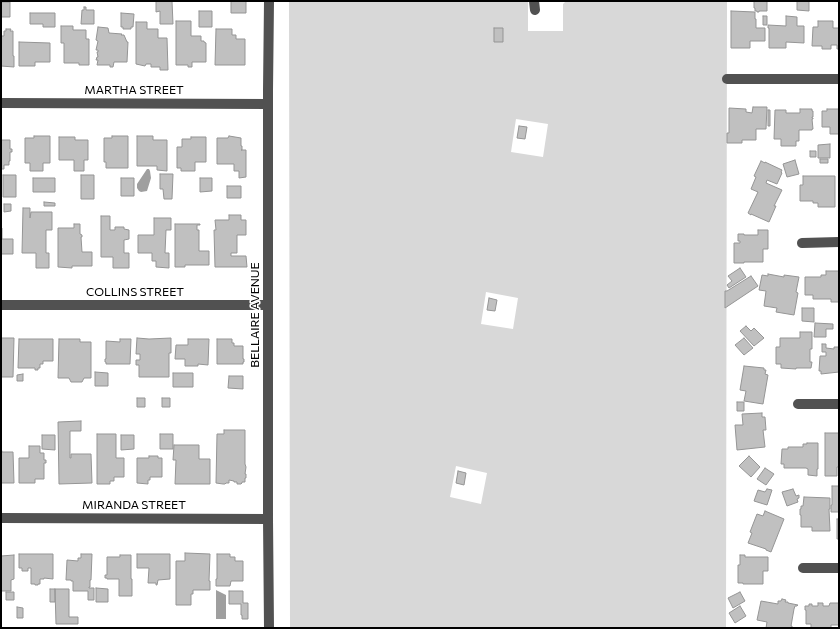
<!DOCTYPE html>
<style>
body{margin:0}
#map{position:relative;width:840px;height:629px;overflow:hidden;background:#fff;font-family:Commissioner,sans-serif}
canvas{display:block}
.frame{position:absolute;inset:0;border:2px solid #000;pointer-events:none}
</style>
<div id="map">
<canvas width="840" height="629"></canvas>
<div class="frame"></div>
</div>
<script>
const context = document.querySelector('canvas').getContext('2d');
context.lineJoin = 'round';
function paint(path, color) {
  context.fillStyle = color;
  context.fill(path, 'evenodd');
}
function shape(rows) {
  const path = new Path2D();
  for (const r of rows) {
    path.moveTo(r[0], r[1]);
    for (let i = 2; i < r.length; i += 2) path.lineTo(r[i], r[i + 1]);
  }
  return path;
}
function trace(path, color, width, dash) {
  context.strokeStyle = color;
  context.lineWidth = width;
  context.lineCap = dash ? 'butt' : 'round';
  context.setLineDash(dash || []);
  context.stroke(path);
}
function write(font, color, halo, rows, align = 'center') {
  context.font = font + ' Commissioner,sans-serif';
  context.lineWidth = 3;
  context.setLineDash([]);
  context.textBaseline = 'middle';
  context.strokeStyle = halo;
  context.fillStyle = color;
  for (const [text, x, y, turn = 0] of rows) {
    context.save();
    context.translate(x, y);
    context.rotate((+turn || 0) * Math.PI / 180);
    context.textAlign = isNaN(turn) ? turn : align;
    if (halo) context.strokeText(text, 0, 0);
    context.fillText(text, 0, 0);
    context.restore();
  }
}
paint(shape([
 [289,1,528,1,528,31,563,31,563,4,566,1,727,1,726,628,290,628],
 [516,119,548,124,543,157,511,152],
 [486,292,518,298,513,329,481,324],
 [456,466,487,473,481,504,450,497]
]), '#d8d8d8');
paint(shape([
 [147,169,149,169,150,171,151,178,147,191,141,192,139,191,137,188,137,184],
 [216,590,226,595,226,619,216,619]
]), '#9f9f9f');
const building = shape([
 [156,1,172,1,173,24,160,24,160,11,156,12,156,1],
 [231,1,246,1,246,13,231,13,231,1],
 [755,1,767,1,767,11,759,11,759,12,757,12,757,11,755,11,755,8,754,8,754,2,755,1],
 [797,1,809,1,809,11,797,10,797,1],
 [1,2,10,2,10,17,1,17,1,2],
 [84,7,86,7,86,10,94,10,94,24,81,24,82,10,84,10,84,7],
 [199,11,212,11,212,27,199,27,199,11],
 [731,11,755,12,755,19,756,19,756,28,765,28,765,41,750,41,750,48,731,48,731,11],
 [30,13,55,13,55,27,43,27,43,24,30,24,30,13],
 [121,13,134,14,133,27,131,27,131,29,123,29,123,27,121,27,121,13],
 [763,16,767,16,767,25,763,25,763,16],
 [786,16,797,17,797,26,804,26,804,43,786,42,786,48,769,48,769,28,768,28,768,25,786,26,786,16],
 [176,21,191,21,191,36,201,36,201,41,204,41,204,42,206,43,206,62,192,62,192,67,188,67,188,65,176,65,176,21],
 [818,21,833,21,833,28,839,28,839,49,837,49,837,45,831,45,831,49,822,49,822,46,812,46,813,27,818,27,818,21],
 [136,22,147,22,147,29,158,29,158,38,167,38,168,70,160,70,160,67,151,67,151,64,146,64,145,66,136,64,136,22],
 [61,26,73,26,73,30,86,30,86,39,89,39,89,65,79,65,79,63,64,63,64,43,61,43,61,26],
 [98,27,108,28,109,33,122,34,121,35,124,35,127,42,128,42,127,62,114,62,113,67,110,67,110,65,97,65,98,60,96,60,97,57,98,57,97,52,98,52,98,50,96,50,98,41,96,40,98,27],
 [494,28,503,28,503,42,494,42,494,28],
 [6,29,11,29,10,31,13,31,13,56,14,56,14,67,1,66,1,36,4,36,4,31,6,31,6,29],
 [216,29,232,29,232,35,236,35,236,39,245,39,245,65,215,65,216,29],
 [19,42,50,43,50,62,35,62,35,66,19,66,19,42],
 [753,107,767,107,766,129,756,129,756,140,742,140,742,143,727,143,727,133,729,133,729,108,746,109,746,112,752,113,753,107],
 [800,109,812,109,812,111,813,111,813,117,812,117,812,118,813,118,813,119,812,119,813,129,812,129,812,130,799,130,799,141,796,141,796,146,781,146,781,139,774,139,775,110,786,110,786,113,800,113,800,109],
 [827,109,839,109,839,134,830,134,830,127,822,127,822,111,827,111,827,109],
 [768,110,770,110,770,126,768,126,768,110],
 [519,126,527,127,525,139,517,138,519,126],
 [34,136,50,136,50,163,43,163,43,171,30,171,30,163,25,163,25,138,34,138,34,136],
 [112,136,128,136,128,168,106,168,106,162,104,162,104,138,112,138,112,136],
 [137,136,153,136,153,140,167,140,167,171,157,170,157,166,137,166,137,136],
 [229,136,241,138,241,146,242,146,242,150,241,150,246,150,246,177,239,178,239,171,234,171,234,164,217,164,217,138,228,138,229,136],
 [59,137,75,137,75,140,88,140,88,160,84,160,84,171,74,171,74,160,59,160,59,137],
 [191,137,206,137,206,162,195,162,195,171,181,171,181,168,177,168,177,147,182,147,182,139,191,139,191,137],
 [1,140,10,140,10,149,12,149,12,152,10,152,10,161,9,161,9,165,4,165,4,169,1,169,1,140],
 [830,144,830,158,818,158,818,145,830,144],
 [810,151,816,151,816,157,810,157,810,151],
 [820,159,828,159,828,163,820,163,820,159],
 [795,160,799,174,787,177,783,164,795,160],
 [761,161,765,163,765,162,782,170,781,172,782,173,777,184,767,180,766,183,782,190,774,206,776,206,769,222,751,214,751,215,748,213,758,192,751,189,756,177,754,176,761,161],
 [160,174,173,174,172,199,164,199,163,189,160,189,160,174],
 [3,175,16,175,16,197,3,197,3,175],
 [81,175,94,175,94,199,81,199,81,175],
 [803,176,835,176,835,207,818,207,818,203,813,203,813,201,800,201,800,185,803,185,803,176],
 [33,178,55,178,55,192,33,192,33,178],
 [121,178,134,178,134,196,121,196,121,178],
 [200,178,212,178,212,191,200,192,200,178],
 [227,186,241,186,241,198,227,198,227,186],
 [44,202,55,203,55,206,44,206,44,202],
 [4,204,11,204,11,211,4,212,4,204],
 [23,208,30,208,30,218,31,212,52,212,52,230,46,230,46,253,49,253,49,268,36,268,36,253,22,253,23,208],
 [229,215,241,215,241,220,246,220,246,235,237,235,237,253,231,253,231,256,246,256,247,267,215,267,214,230,216,230,215,220,229,220,229,215],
 [101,216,110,216,110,230,115,230,115,227,124,227,124,229,129,230,129,239,124,240,124,253,129,253,129,268,113,268,113,257,101,257,101,216],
 [154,218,171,218,171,230,166,230,165,253,169,253,169,268,156,267,156,261,152,261,152,253,138,253,138,235,154,235,154,218],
 [74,224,80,224,80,234,82,235,82,237,81,237,82,252,92,252,92,266,72,266,72,268,58,267,58,228,74,228,74,224],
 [175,224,200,224,200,225,197,225,197,230,199,230,199,251,209,251,209,265,185,265,185,267,175,267,175,224],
 [1,228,2,228,2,239,13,239,13,254,1,254,1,228],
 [758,230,768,230,768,249,763,249,763,262,744,262,744,263,734,263,734,243,740,243,740,241,738,241,738,234,744,234,744,235,758,235,758,230],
 [740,268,746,277,729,288,727,285,732,281,728,276,740,268],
 [826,271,839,271,839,302,831,302,831,299,813,299,813,295,805,295,805,277,821,277,821,275,826,275,826,271],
 [768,274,784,277,784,275,799,277,796,292,798,293,794,315,776,312,777,308,764,306,766,291,759,290,762,275,768,276,768,274],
 [751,276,758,286,725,308,725,291,727,291,751,276],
 [489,298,497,300,495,311,487,310,489,298],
 [802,308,814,308,814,322,802,321,802,308],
 [815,323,833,324,833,329,826,329,826,337,814,337,815,323],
 [746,326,751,331,754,328,764,338,754,346,740,331,746,326],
 [800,332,812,332,812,349,810,349,810,362,812,362,811,368,796,368,796,369,781,368,781,364,776,364,776,347,780,347,780,338,800,338,800,332],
 [1,338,14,338,13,377,1,377,1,338],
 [137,338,149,339,171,338,171,353,169,353,169,377,139,377,139,365,136,365,136,360,140,360,140,354,136,354,137,338],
 [744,338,753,348,744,355,735,345,744,338],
 [19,339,53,339,53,361,43,361,43,364,40,364,40,368,38,368,38,370,35,370,35,368,18,368,19,339],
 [59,339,80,339,80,342,91,342,91,378,84,378,82,382,71,382,69,378,58,378,59,339],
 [120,339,131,339,130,364,106,364,106,362,105,362,105,359,106,359,106,341,120,342,120,339],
 [188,339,209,339,208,365,198,364,198,366,185,366,185,359,175,359,176,345,188,345,188,339],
 [217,339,232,339,232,343,234,343,234,346,243,346,243,359,244,359,244,362,243,362,243,364,217,364,217,339],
 [822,344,826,344,826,348,834,349,834,347,839,347,839,372,821,374,821,371,819,371,820,356,826,356,826,352,822,352,822,344],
 [744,366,764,368,764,370,766,370,765,374,768,375,763,404,744,401,746,391,740,390,744,366],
 [95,372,108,373,108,386,95,386,95,372],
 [173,373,193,373,193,387,173,387,173,373],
 [23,374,23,381,17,381,17,375,23,374],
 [229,376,243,376,243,389,228,388,229,376],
 [137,398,145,398,145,407,137,407,137,398],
 [162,398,170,398,170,407,162,407,162,398],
 [737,402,744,402,744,411,737,411,737,402],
 [762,413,762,417,765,417,766,430,763,430,765,447,737,450,735,425,743,425,742,414,762,413],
 [81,421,81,431,70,431,70,458,71,458,71,454,91,454,92,483,59,484,58,422,81,421],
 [224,430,245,430,245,464,246,467,245,474,246,474,246,478,245,478,245,482,242,482,242,483,241,484,237,484,237,482,234,482,234,481,229,480,229,483,226,483,225,484,223,484,216,483,217,434,224,434,224,430],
 [825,433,839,433,839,467,837,467,837,476,825,476,825,433],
 [97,434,116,434,116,458,124,458,124,477,114,477,114,481,110,481,110,484,97,484,97,434],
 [160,434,173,434,173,449,160,449,160,434],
 [42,435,55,435,55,450,42,449,42,435],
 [121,435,134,435,134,449,121,450,121,435],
 [807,443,818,443,818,469,817,469,817,476,808,475,808,469,806,468,784,468,784,464,781,464,782,449,788,449,788,447,803,447,803,444,807,444,807,443],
 [174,445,199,445,199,459,210,459,210,484,175,484,176,460,173,460,174,445],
 [29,446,40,446,40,453,44,453,44,460,46,460,46,463,44,463,44,479,35,479,35,483,19,483,19,458,29,458,29,446],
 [1,448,2,452,13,452,14,483,1,483,1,448],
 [149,456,158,456,158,458,162,458,162,477,150,477,150,480,148,480,148,484,137,483,137,458,149,458,149,456],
 [749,456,760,467,751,477,739,466,749,456],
 [765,468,774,474,766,485,757,479,765,468],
 [458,471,466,473,464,485,456,483,458,471],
 [832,486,839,486,839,512,831,512,831,505,832,505,832,486],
 [767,489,772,490,767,505,754,501,758,490,765,492,767,489],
 [793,489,796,496,799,495,799,498,797,499,798,502,787,506,782,492,793,489],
 [804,497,830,498,830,509,829,509,830,531,812,531,812,527,801,527,801,515,800,515,800,509,801,509,801,506,803,506,804,497],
 [765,511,784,519,771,552,766,550,766,549,748,543,752,533,750,532,757,514,763,516,765,511],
 [837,519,839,519,839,539,837,539,837,519],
 [185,553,210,554,209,581,210,581,210,590,193,590,193,594,191,594,191,605,176,605,176,561,185,561,185,553],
 [19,554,53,554,53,579,44,578,44,579,40,579,40,584,38,584,38,585,35,585,35,584,31,584,31,568,28,568,28,571,22,571,22,568,19,568,19,554],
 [81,554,92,554,91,580,90,580,90,587,89,587,89,588,94,588,94,600,88,600,88,591,73,591,73,581,71,581,71,580,66,580,67,560,78,561,78,558,81,558,81,554],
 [137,554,170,554,170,579,158,580,157,585,156,585,156,583,148,583,149,568,137,568,137,554],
 [217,554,230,554,230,557,235,557,235,561,243,561,243,581,231,581,230,586,216,586,216,579,217,579,217,554],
 [14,555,14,579,11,580,11,591,1,591,1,556,14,555],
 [120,555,131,555,131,579,132,579,132,596,119,596,119,579,107,579,107,578,105,578,105,575,107,575,107,557,120,557,120,555],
 [740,555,745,555,745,557,768,557,768,571,763,571,763,584,743,584,743,583,738,583,738,565,740,565,740,555],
 [96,588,108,589,108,602,96,602,96,588],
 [50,589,55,589,55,602,50,602,50,589],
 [55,589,69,589,69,617,78,617,78,624,56,624,55,589],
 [229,591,243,591,243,603,248,603,248,619,242,619,242,615,241,615,241,604,229,604,229,591],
 [6,592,14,592,14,600,6,600,6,592],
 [740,592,745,601,733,608,728,598,740,592],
 [782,599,786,600,785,602,788,602,788,603,798,605,797,606,795,606,794,609,791,626,792,626,792,628,766,628,767,622,757,620,761,601,778,604,778,601,781,601,782,599],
 [818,603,823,603,823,606,829,606,830,603,839,603,839,625,831,625,831,628,811,628,811,624,806,624,806,610,805,610,805,606,809,606,809,604,812,604,812,606,818,606,818,603],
 [740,606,746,616,735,623,729,613,740,606],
 [17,607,23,608,23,618,17,618,17,607]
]);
paint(building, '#c0c0c0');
trace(building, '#959595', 1);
trace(shape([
 [534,1,535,10],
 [727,79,839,79],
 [1,103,268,104],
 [802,243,839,242],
 [1,305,268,305],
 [798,404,839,404],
 [1,518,268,519],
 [803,568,839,568],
 [269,628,268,519,268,90,269,1]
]), '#515151', 10);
write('12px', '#000', '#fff', [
 ["MARTHA STREET",134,90],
 ["COLLINS STREET",135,292],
 ["BELLAIRE AVENUE",255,315,-90],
 ["MIRANDA STREET",134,505]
]);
</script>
